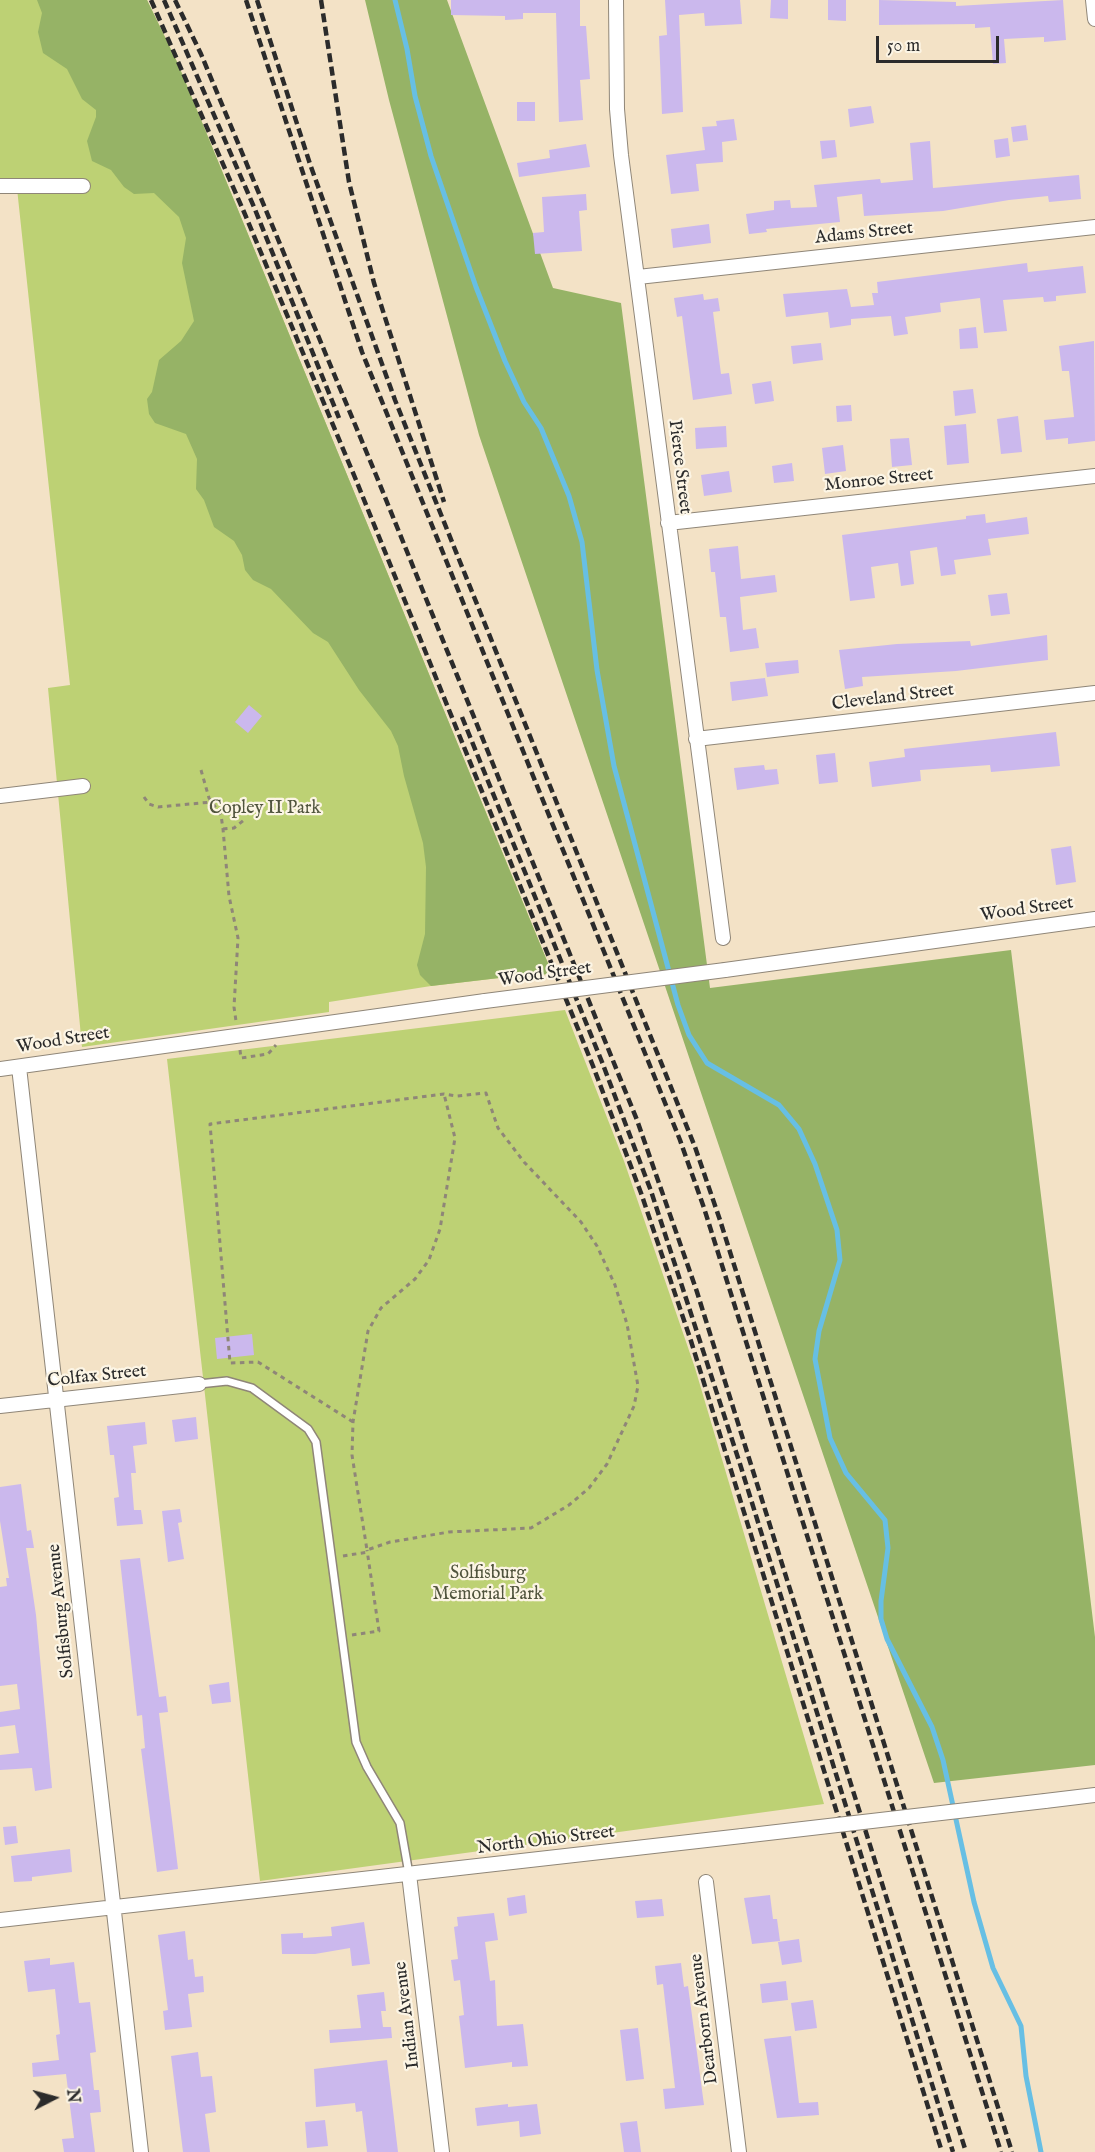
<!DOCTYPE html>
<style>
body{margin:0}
#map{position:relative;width:1095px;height:2152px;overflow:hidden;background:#f3e2c6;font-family:"IM FELL English",serif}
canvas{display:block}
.north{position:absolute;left:24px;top:2068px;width:60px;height:60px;-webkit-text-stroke:4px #fcf5e5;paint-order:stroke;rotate:84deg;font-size:16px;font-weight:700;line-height:24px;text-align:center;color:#2b2b2b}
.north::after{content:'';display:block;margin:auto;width:21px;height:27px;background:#2b2b2b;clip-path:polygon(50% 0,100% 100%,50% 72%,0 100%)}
.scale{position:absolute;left:876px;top:36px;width:123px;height:27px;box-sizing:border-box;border:3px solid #2b2b2b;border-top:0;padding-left:8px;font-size:18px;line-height:21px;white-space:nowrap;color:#2b2b2b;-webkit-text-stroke:4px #fcf5e5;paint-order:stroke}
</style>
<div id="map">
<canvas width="1095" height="2152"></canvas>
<div class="north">N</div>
<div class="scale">50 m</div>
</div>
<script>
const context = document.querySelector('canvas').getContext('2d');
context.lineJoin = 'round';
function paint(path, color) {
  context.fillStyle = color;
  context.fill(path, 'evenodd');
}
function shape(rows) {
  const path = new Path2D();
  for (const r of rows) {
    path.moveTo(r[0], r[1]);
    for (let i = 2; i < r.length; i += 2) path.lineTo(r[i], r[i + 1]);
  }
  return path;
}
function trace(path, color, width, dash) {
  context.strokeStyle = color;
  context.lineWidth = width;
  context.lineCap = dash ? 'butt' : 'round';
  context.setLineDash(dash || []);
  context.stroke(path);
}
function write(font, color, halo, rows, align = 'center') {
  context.font = font + ' "IM FELL English",serif';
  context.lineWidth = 4.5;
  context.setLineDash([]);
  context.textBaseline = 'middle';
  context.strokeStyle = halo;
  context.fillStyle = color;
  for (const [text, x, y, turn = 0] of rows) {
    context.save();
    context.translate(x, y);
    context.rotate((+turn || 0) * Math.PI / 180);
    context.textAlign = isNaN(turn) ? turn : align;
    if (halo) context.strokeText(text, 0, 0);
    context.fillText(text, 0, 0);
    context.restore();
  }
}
paint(shape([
 [0,0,147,0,178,64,552,973,519,979,499,978,431,986,329,1002,329,1012,82,1047,48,688,70,685,16,179,0,178],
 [565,1010,624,1161,695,1368,824,1804,260,1881,167,1059]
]), '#bdd174');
paint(shape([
 [37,0,147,0,178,64,552,973,519,979,499,978,431,986,420,975,417,965,425,934,426,867,423,843,404,776,398,746,391,731,359,690,328,642,313,633,271,589,253,580,245,570,242,555,234,541,214,527,204,500,196,489,197,459,186,434,155,423,149,414,147,399,152,392,159,360,181,341,194,321,182,263,186,238,179,217,154,193,134,194,124,187,111,170,92,161,87,141,96,117,96,110,82,99,67,69,43,53,38,32,42,13],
 [365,0,447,0,553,288,621,303,710,988,1011,950,1095,1637,1095,1765,934,1783,479,435,389,100]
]), '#96b366');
trace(shape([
 [395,0,407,49,415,96,431,156,476,287,505,361,524,402,541,428,569,496,582,542,597,670,614,766,678,1005,689,1035,707,1063,779,1105,799,1129,815,1164,837,1230,840,1260,819,1331,815,1359,830,1438,846,1473,885,1520,888,1548,881,1601,881,1619,887,1639,932,1727,943,1760,974,1902,993,1968,1021,2026,1026,2076,1041,2152]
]), '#67bfe4', 5);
paint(shape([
 [451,0,580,0,580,26,586,26,590,79,580,80,583,120,559,122,556,13,523,13,523,19,505,20,505,16,451,15],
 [665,0,740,0,742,24,705,26,704,13,679,15,683,112,662,114,659,36,667,35],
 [771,0,788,0,788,19,770,18],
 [828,0,846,0,846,21,828,20],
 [879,0,956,2,956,6,1063,0,1066,40,1044,42,1044,37,1004,39,1006,63,993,64,990,27,975,28,975,24,879,25],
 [517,102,535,102,535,121,517,121],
 [871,106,874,123,850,127,848,109],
 [734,119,737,140,722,142,723,162,696,164,699,191,671,194,666,155,705,150,702,127,717,126,716,121],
 [1026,125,1028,140,1013,142,1011,127],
 [1008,138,1010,156,996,158,994,140],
 [835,140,837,157,822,159,820,141],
 [930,141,933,188,1079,175,1081,199,1049,202,1048,196,1009,200,943,211,864,216,862,194,837,197,840,222,766,229,767,232,749,234,746,214,774,210,774,201,790,200,791,208,817,207,814,185,880,179,881,183,913,180,910,143],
 [586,144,590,167,519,177,517,163,550,158,549,150],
 [586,194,587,210,579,211,582,251,535,254,533,233,544,232,542,197],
 [709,224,711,243,673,248,671,229],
 [1027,263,1028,272,1083,266,1086,293,1056,296,1056,301,1044,302,1043,297,1003,300,1007,331,984,333,980,298,940,303,941,312,905,317,908,334,894,336,891,316,851,319,851,325,830,328,828,312,786,317,783,294,847,289,851,307,874,305,872,293,878,293,877,282],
 [703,294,704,300,718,298,720,311,713,312,721,374,729,373,732,394,693,400,682,316,677,317,674,298],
 [976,327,978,348,960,349,959,329],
 [1094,341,1095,441,1068,444,1068,438,1046,440,1044,420,1074,417,1069,371,1062,371,1059,346],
 [821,343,823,360,793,364,791,346],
 [771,381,774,401,755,404,752,384],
 [973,389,976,413,955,416,953,391],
 [851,405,852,421,837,422,836,406],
 [1018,416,1022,452,1001,454,997,419],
 [966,424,969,463,947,465,944,426],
 [726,426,727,447,696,449,695,428],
 [909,438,912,465,892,467,890,439],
 [843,445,846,471,825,474,822,448],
 [792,463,794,481,774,483,772,466],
 [729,471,732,492,704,496,701,475],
 [985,514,986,523,1027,517,1029,534,988,539,991,555,954,560,956,574,941,576,937,547,910,551,914,584,901,586,898,563,871,567,875,598,850,601,842,535,966,519,966,516],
 [738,546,741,579,775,575,777,592,740,597,743,630,756,628,759,648,730,652,726,617,720,617,715,572,711,572,709,549],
 [1007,593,1010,614,991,616,988,595],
 [1047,635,1048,660,956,671,862,677,863,686,845,689,839,650,897,644,970,641,971,646],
 [798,660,799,673,767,677,765,663],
 [765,678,768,696,732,701,730,682],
 [249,705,262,716,248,733,235,722],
 [1056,732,1060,766,991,772,990,765,920,770,921,781,872,787,869,762,905,757,904,749],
 [835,753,838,782,819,784,816,755],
 [764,765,765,770,777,769,779,784,737,790,734,768],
 [1071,846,1076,882,1056,885,1051,849],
 [252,1334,254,1355,217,1359,215,1338],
 [196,1417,198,1439,175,1442,172,1420],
 [145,1422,147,1444,133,1446,136,1473,131,1473,134,1510,141,1510,143,1524,117,1526,114,1498,119,1497,114,1455,110,1455,107,1426],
 [21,1484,27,1531,31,1530,34,1548,26,1548,36,1615,52,1788,35,1791,32,1768,0,1770,0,1755,19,1753,15,1725,0,1727,0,1712,20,1709,17,1684,0,1686,0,1587,7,1586,6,1578,9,1578,0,1521,0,1487],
 [180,1509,182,1522,178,1523,184,1559,168,1562,162,1511],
 [140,1558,159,1697,166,1696,168,1712,159,1713,178,1869,157,1872,141,1749,145,1748,142,1715,137,1716,120,1560],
 [229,1682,231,1702,212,1704,209,1685],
 [16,1826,18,1843,5,1845,3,1827],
 [70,1849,72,1872,32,1877,32,1881,14,1882,11,1856],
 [525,1895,527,1913,509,1916,507,1898],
 [770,1895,773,1919,777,1919,780,1941,752,1944,744,1898],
 [662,1899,664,1916,637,1918,635,1901],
 [494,1913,498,1940,485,1942,490,1981,495,1980,497,2026,523,2024,528,2066,512,2067,512,2062,465,2068,459,2016,464,2015,460,1980,454,1981,451,1960,458,1959,454,1927,458,1926,457,1917],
 [364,1922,370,1964,352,1966,350,1948,315,1954,282,1954,281,1934,303,1933,303,1938,332,1936,331,1927],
 [185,1931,188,1960,193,1959,195,1977,203,1976,204,1992,188,1994,192,2027,165,2030,163,2011,168,2010,158,1935],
 [799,1939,802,1962,782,1965,778,1942],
 [50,1958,50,1965,74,1962,79,2003,90,2002,96,2052,90,2053,94,2090,99,2090,101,2112,90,2113,95,2152,64,2152,62,2139,74,2138,66,2074,33,2077,32,2063,59,2060,56,2035,60,2034,55,1989,28,1992,24,1961],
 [681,1963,684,1987,688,1986,704,2105,665,2109,663,2089,675,2088,663,1984,657,1985,655,1966],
 [786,1981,788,2000,762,2003,760,1984],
 [384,1992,386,2011,381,2011,383,2027,391,2027,392,2038,330,2043,329,2030,361,2028,357,1995],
 [813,2000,817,2028,795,2031,791,2003],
 [638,2028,644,2079,626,2081,620,2030],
 [791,2036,799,2103,818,2102,819,2115,777,2118,764,2039],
 [198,2052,201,2077,212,2076,216,2112,205,2114,210,2152,183,2152,171,2056],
 [387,2060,398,2152,367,2152,362,2111,356,2112,355,2103,316,2107,314,2069],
 [508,2104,508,2107,537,2104,541,2134,520,2137,519,2121,477,2126,475,2108],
 [325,2120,328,2146,307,2148,305,2122],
 [637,2121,641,2152,624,2152,620,2123]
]), '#cbb8ed');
const service = shape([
 [199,1384,227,1381,252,1388,308,1429,316,1442,356,1742,367,1767,400,1823,409,1874]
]);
const minor = shape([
 [616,0,617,109,621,155,723,938],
 [1093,0,1095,19],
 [0,186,83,186],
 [638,277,1095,227],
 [668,523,1095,476],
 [696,739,1095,693],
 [0,796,83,786],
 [725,970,1095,919],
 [19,1067,141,2152],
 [0,1069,485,1001],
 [0,1406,199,1384],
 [1045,1801,1095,1795],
 [409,1874,442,2152],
 [706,1882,739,2152],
 [0,1920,742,1836]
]);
trace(service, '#8f8678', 10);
trace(minor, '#8f8678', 16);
trace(shape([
 [201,770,209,798,221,815,223,829,229,896,238,938,234,1007,236,1021],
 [144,797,149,804,158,807,212,802],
 [223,829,234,828,244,820],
 [240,1050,241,1058,268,1054,276,1045],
 [353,1422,258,1362,230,1363,210,1124,444,1094,457,1096,486,1093,498,1128,524,1162,581,1222,597,1246,615,1285,627,1324,638,1386,634,1406,607,1464,589,1488,569,1505,531,1528,449,1532,390,1542,367,1550,352,1455,353,1422,368,1331,381,1308,415,1279,429,1260,440,1229,455,1138,444,1094],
 [343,1556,368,1552],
 [352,1635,379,1631,367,1550]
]), '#8f8678', 3, [4.5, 4.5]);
trace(service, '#fff', 7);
trace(minor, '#fff', 14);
trace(shape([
 [151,0,244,212,356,480,593,1066,641,1193,691,1341,942,2152],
 [164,0,254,207,339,418],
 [175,0,201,54,376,475,637,1120,697,1292,966,2152],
 [246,0,362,352,680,1140,704,1208,1001,2152],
 [257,0,310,164,395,400,695,1147,720,1220,1012,2152],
 [321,0,349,182,374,283,444,502],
 [462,717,602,1062,651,1191,740,1464,953,2152]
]), '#2b2b2b', 4.5, [9, 4.5]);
const minorBridge = shape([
 [485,1001,725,970],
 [742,1836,1045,1801]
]);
trace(minorBridge, '#8f8678', 16, []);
trace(minorBridge, '#fff', 14);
write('18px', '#2b2b2b', '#fcf5e5', [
 ["Adams Street",864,234,-6],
 ["Pierce Street",679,467,83],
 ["Monroe Street",879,481,-6],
 ["Cleveland Street",893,698,-7],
 ["Wood Street",1027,910,-8],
 ["Wood Street",545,975,-8],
 ["Wood Street",63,1041,-9],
 ["Colfax Street",97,1377,-6],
 ["Solfisburg Avenue",62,1611,-96],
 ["North Ohio Street",546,1841,-7],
 ["Indian Avenue",408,2015,-97],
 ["Dearborn Avenue",705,2019,-97]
]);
write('18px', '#50543d', '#fcf5e5', [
 ["Copley II Park",265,809],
 ["Solfisburg",488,1574],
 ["Memorial Park",488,1595]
]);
</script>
